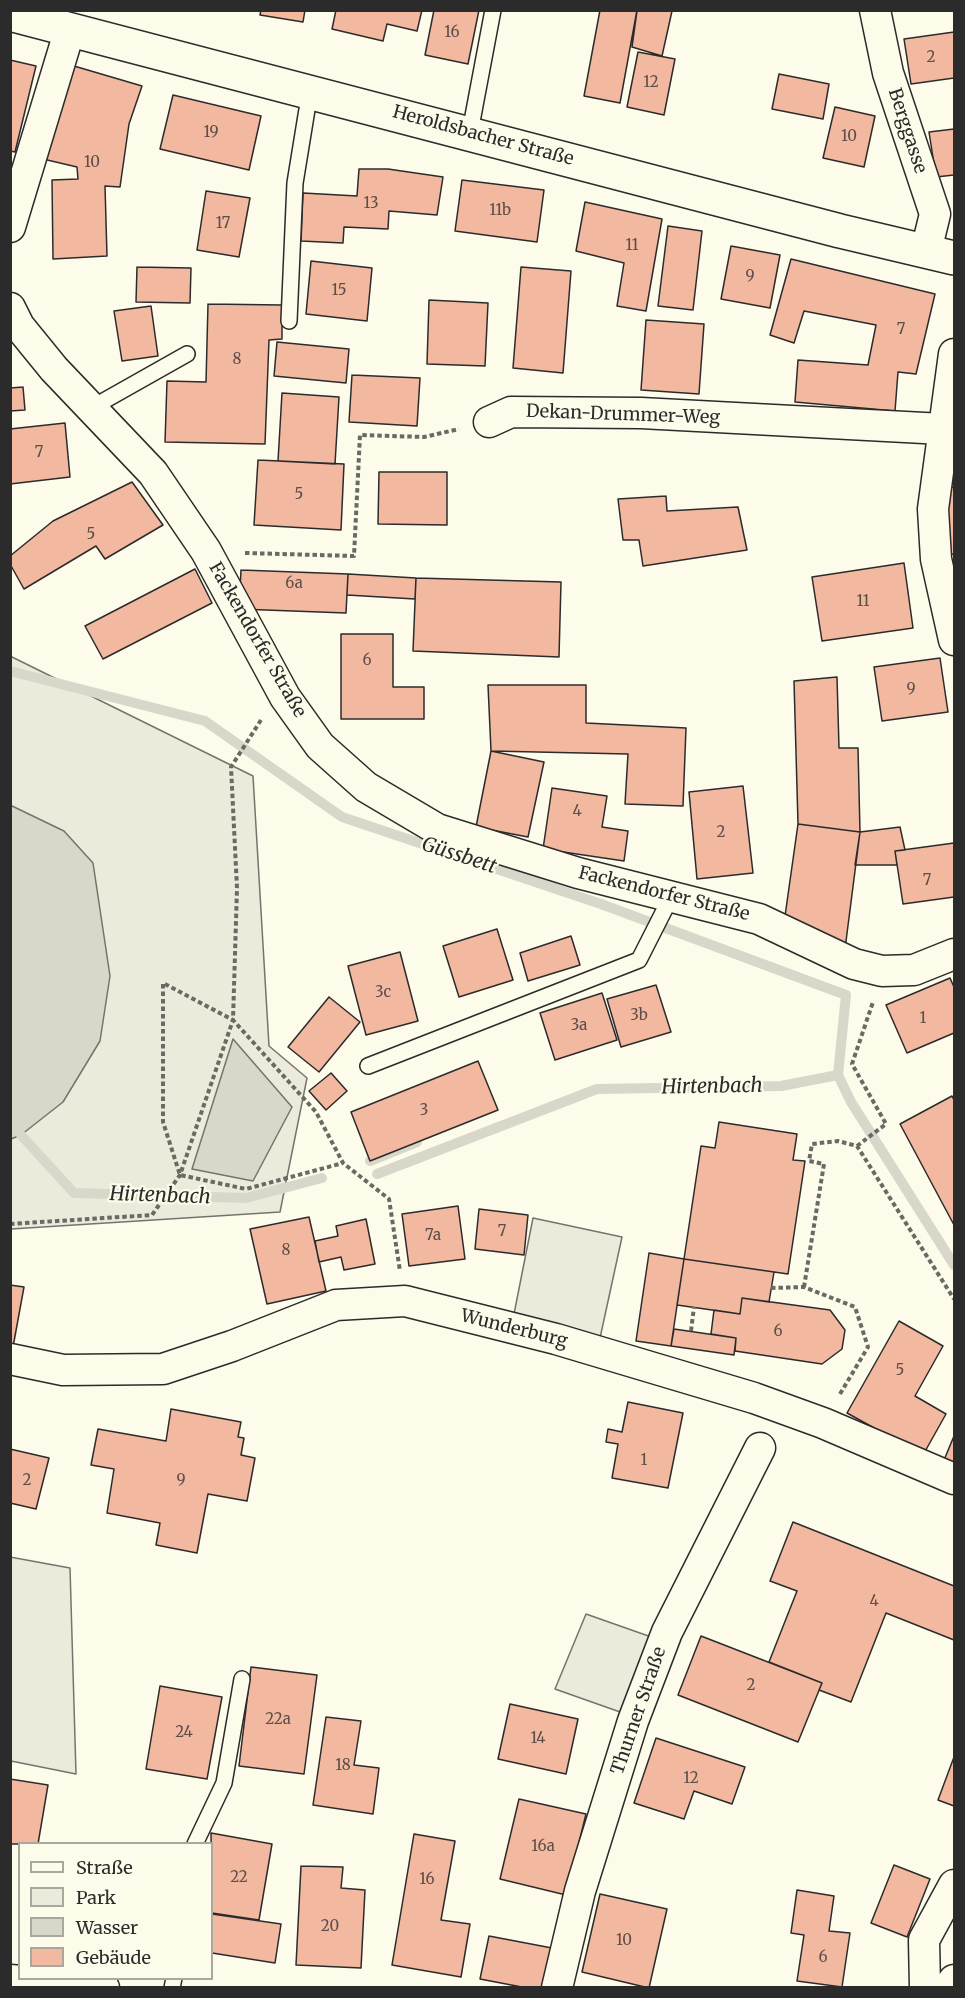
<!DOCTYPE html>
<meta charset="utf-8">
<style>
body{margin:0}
#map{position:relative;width:965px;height:1998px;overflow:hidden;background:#fdfbea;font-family:Merriweather,serif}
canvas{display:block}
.frame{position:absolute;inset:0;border:12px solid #2b2b2b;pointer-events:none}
.legend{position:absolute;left:18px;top:1842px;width:195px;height:138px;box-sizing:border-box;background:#fdfbea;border:2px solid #a9a89e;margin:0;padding:8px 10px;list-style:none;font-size:18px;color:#2b2b2b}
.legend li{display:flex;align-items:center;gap:12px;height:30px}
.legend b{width:30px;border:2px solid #a9a89e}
</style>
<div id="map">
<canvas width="965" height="1998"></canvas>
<div class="frame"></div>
<ul class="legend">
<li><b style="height:8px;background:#fdfbea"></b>Straße</li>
<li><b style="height:16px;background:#ecebdb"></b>Park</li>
<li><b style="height:16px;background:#d8d7c9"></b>Wasser</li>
<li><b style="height:16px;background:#f2b8a0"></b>Gebäude</li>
</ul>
</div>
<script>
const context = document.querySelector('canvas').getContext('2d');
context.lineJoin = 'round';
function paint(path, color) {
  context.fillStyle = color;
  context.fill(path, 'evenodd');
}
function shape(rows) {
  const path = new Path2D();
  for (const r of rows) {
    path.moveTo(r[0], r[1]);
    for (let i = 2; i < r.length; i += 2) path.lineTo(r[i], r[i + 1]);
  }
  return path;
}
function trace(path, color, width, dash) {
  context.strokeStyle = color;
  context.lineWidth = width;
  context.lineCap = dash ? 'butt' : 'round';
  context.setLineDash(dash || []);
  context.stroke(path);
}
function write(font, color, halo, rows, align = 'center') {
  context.font = font + ' Merriweather,serif';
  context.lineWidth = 4.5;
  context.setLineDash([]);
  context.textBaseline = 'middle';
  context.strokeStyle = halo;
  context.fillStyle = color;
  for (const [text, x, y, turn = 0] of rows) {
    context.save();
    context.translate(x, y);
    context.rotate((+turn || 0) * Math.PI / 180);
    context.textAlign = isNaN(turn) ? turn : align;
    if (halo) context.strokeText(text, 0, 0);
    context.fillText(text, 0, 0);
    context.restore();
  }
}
const green = shape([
 [10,656,253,776,269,1046,307,1078,280,1212,11,1229,10,656],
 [10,1557,70,1568,76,1774,11,1761,10,1557]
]);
paint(green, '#ecebdb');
trace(green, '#74746e', 1.5);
const parking = shape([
 [533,1218,622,1237,600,1338,513,1319,533,1218],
 [586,1614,657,1639,649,1660,620,1712,555,1689,586,1614]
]);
paint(parking, '#eceadb');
trace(parking, '#74746e', 1.5);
const water = shape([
 [10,805,64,831,93,863,110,976,100,1041,63,1102,21,1135,11,1139,10,805],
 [233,1039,292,1107,253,1181,192,1169,233,1039]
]);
paint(water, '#d8d7c9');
trace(water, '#74746e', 1.5);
trace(shape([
 [10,671,205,721,342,817,601,904,846,995,838,1075],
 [838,1075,851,1102,954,1265],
 [21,1135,74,1193,246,1198,322,1178],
 [370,1161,417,1142],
 [377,1174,597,1089,781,1086,838,1075]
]), '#d8d7c9', 10);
const building = shape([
 [261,10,305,10,303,22,260,15,261,10],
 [336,10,422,10,417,31,387,24,383,41,332,29,336,10],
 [434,10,479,10,468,64,425,55,434,10],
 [600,10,637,10,620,103,584,96,600,10],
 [637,11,672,11,662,56,632,47,637,11],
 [954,32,954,78,911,84,904,39,954,32],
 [638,52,675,59,664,115,627,107,638,52],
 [10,60,36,66,15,152,10,151,10,60],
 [74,66,142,86,129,124,120,187,105,186,107,256,53,259,52,180,78,179,77,167,43,159,74,66],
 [779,74,829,84,823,119,772,109,779,74],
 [173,95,261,116,249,170,160,149,173,95],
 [835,107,875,116,864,167,823,158,835,107],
 [954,129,954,175,936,177,929,132,954,129],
 [359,169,388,169,443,177,437,215,389,211,388,229,344,227,343,243,301,241,303,193,357,196,359,169],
 [462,180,544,190,537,242,455,231,462,180],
 [206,191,250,198,239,257,197,250,206,191],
 [585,202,662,219,646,311,617,306,624,263,576,251,585,202],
 [668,226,702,231,693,310,658,306,668,226],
 [731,246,780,255,770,308,721,299,731,246],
 [791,259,935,294,916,374,898,372,895,411,795,402,798,360,868,365,876,325,804,311,794,343,770,335,791,259],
 [311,261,372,268,367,321,306,314,311,261],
 [137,267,191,268,190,303,136,302,137,267],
 [521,267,571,271,563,373,513,368,521,267],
 [429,300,488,303,485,366,427,364,429,300],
 [208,304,282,305,282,339,269,340,265,444,165,442,167,381,206,382,208,304],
 [151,306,158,356,122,361,114,311,151,306],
 [646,320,704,324,699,394,641,390,646,320],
 [277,342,349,349,346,383,274,376,277,342],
 [352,375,420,378,417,426,349,422,352,375],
 [23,387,25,410,10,411,10,388,23,387],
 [282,393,339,397,335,464,278,461,282,393],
 [65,423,70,477,10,484,10,429,65,423],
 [258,460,344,464,341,530,254,525,258,460],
 [379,472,447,472,447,525,378,524,379,472],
 [132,482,163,525,105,559,96,546,24,589,10,564,10,556,53,521,132,482],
 [954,487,954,554,947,555,944,488,954,487],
 [666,496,667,511,738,507,747,550,643,566,639,540,623,540,618,499,666,496],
 [904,563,913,628,822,641,812,577,904,563],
 [195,569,212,603,103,659,85,626,195,569],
 [241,570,348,574,346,613,239,609,241,570],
 [348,574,416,578,415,599,347,595,348,574],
 [416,578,561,582,559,657,413,651,416,578],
 [341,634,393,634,393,687,424,687,424,719,341,719,341,634],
 [940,658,948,712,882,721,874,667,940,658],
 [837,677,839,748,858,748,860,832,798,824,794,681,837,677],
 [488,685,586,685,586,723,686,728,683,806,625,804,628,754,491,751,488,685],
 [491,751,544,762,528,837,476,827,491,751],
 [743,786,753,873,697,879,689,792,743,786],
 [552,788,607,796,602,827,628,831,624,861,543,849,552,788],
 [798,824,860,832,845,949,785,916,798,824],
 [900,827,905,850,895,851,897,865,855,865,860,832,900,827],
 [954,843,954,897,903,904,895,851,954,843],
 [497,929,513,980,459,997,443,946,497,929],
 [571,936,580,965,528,981,520,953,571,936],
 [400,952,418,1021,366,1035,348,966,400,952],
 [950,978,954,987,954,1033,907,1053,886,1005,950,978],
 [656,985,671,1032,621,1047,607,999,656,985],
 [602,993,617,1040,555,1060,540,1013,602,993],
 [329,997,360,1022,319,1072,288,1047,329,997],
 [478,1061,498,1110,370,1161,351,1112,478,1061],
 [331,1073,347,1091,326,1110,309,1091,331,1073],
 [952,1096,954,1100,954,1225,900,1124,952,1096],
 [719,1122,797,1134,793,1160,805,1161,788,1274,684,1259,701,1146,715,1148,719,1122],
 [458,1206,465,1259,409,1266,402,1214,458,1206],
 [479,1209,528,1215,524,1255,475,1249,479,1209],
 [309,1217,326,1291,267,1304,250,1229,309,1217],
 [366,1219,375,1264,344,1270,341,1257,319,1262,315,1241,338,1236,336,1226,366,1219],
 [649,1253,684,1259,671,1346,636,1341,649,1253],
 [684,1259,774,1272,769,1302,742,1298,740,1314,677,1305,684,1259],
 [10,1285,24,1287,13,1347,10,1347,10,1285],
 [742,1298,830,1310,845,1330,842,1349,822,1364,735,1351,736,1338,711,1334,714,1310,740,1314,742,1298],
 [899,1321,943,1346,915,1396,946,1414,923,1455,847,1413,899,1321],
 [674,1329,736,1338,734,1355,671,1346,674,1329],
 [628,1402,683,1413,668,1488,612,1478,618,1444,606,1442,608,1429,622,1432,628,1402],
 [171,1409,241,1422,238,1437,244,1438,241,1455,255,1458,247,1501,208,1494,197,1553,156,1545,160,1523,107,1513,114,1469,91,1465,98,1429,166,1441,171,1409],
 [954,1436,954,1464,944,1460,954,1436],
 [10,1449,49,1458,36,1509,10,1503,10,1449],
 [793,1522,954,1586,954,1640,886,1613,851,1702,819,1690,822,1683,769,1662,797,1591,770,1581,793,1522],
 [701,1636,822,1683,798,1742,678,1695,701,1636],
 [251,1667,317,1675,304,1774,239,1766,251,1667],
 [160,1686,222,1697,207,1779,146,1769,160,1686],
 [510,1704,578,1719,566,1774,498,1759,510,1704],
 [326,1717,361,1721,354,1765,379,1768,373,1814,313,1805,326,1717],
 [656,1738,745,1767,732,1804,694,1791,684,1819,634,1803,656,1738],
 [954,1757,954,1806,938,1800,954,1757],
 [10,1779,48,1785,38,1844,10,1844,10,1779],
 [519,1799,586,1814,566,1895,500,1879,519,1799],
 [211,1833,272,1844,259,1920,212,1913,211,1833],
 [414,1834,455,1841,441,1920,470,1924,461,1977,392,1965,414,1834],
 [894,1865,930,1879,907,1937,871,1923,894,1865],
 [301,1866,343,1867,341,1888,365,1890,361,1968,296,1965,301,1866],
 [797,1890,834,1896,829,1931,850,1933,842,1987,797,1981,804,1935,791,1933,797,1890],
 [600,1894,667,1909,649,1988,582,1972,600,1894],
 [212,1914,281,1924,275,1963,212,1953,212,1914],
 [489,1936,552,1948,545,1988,527,1988,480,1979,489,1936]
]);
paint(building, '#f2b8a0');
trace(building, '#2b2b2b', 1.5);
const lane = shape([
 [470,132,493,10],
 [289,321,295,183,310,91],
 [93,407,187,354],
 [368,1066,639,960,672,895],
 [195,1844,224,1783,242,1679],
 [172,1988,174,1978]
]);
const street = shape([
 [875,10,888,73,935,214,926,251],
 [10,227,70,29],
 [10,308,19,326,54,369,153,473,206,551,285,697,320,746,366,787,437,829,578,873,759,919,854,964,882,971,914,970,954,954],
 [954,354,933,509,936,559,954,640],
 [489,422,511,412,641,413,943,429],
 [10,1359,63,1370,163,1369,232,1346,336,1305,405,1301,556,1339,754,1398,823,1423,954,1479],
 [10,1980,104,1988],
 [557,1988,580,1891,633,1721,667,1632,760,1448],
 [925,1988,924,1940,954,1885],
 [948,1988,954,1980]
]);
const secondary = shape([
 [10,14,840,231,954,258]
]);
trace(lane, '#2b2b2b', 18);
trace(street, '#2b2b2b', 33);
trace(secondary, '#2b2b2b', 36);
trace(shape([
 [245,553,354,556,360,435,424,437,459,429],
 [261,720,231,767,237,888,233,1020,316,1112,343,1163,389,1199,400,1271],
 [857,1146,886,1124,852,1064,873,1002],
 [10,1224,152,1215,180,1175,233,1020,163,983,163,1122,180,1175,246,1189,343,1163],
 [804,1287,824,1164,809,1161,812,1144,838,1141,857,1146,954,1299],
 [771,1288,804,1287,855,1307,868,1347,840,1394],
 [691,1331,694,1307]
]), '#6a6964', 4, [4.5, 3]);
trace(lane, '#fdfbea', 15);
trace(street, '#fdfbea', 30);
trace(secondary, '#fdfbea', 33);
write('15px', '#5d4e48', null, [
 ["16",452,33],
 ["2",931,58],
 ["12",651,83],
 ["19",211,133],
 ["10",849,137],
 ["10",92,163],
 ["13",371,204],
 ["11b",500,211],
 ["17",223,224],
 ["11",632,246],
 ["9",750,277],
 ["15",339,291],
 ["7",901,330],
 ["8",237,360],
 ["7",39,453],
 ["5",299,495],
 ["5",91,535],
 ["6a",294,584],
 ["11",863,602],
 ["6",367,661],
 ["9",911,690],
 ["4",577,812],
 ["2",721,833],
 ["7",927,881],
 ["3c",383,993],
 ["3b",639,1016],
 ["1",923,1019],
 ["3a",579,1026],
 ["3",424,1111],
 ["7",502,1232],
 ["7a",433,1236],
 ["8",286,1251],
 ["6",778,1332],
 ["5",900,1371],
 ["1",644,1461],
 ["2",27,1481],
 ["9",181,1481],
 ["4",874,1602],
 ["2",751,1686],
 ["22a",278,1720],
 ["24",184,1733],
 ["14",538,1739],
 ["18",343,1766],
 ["12",691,1779],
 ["16a",543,1847],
 ["22",239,1878],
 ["16",427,1880],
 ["20",330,1927],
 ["10",624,1941],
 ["6",823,1958]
]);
write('18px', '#2b2b2b', '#fdfbea', [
 ["Berggasse",907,131,72],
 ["Heroldsbacher Straße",483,136,15],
 ["Dekan-Drummer-Weg",623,415,2],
 ["Fackendorfer Straße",257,640,60],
 ["Fackendorfer Straße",664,894,14],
 ["Wunderburg",514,1329,14],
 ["Thurner Straße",639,1711,-71]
]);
write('italic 20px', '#2b2b2b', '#fdfbea', [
 ["Güssbett",459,856,18],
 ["Hirtenbach",712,1087,-1],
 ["Hirtenbach",160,1196,2]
]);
</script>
